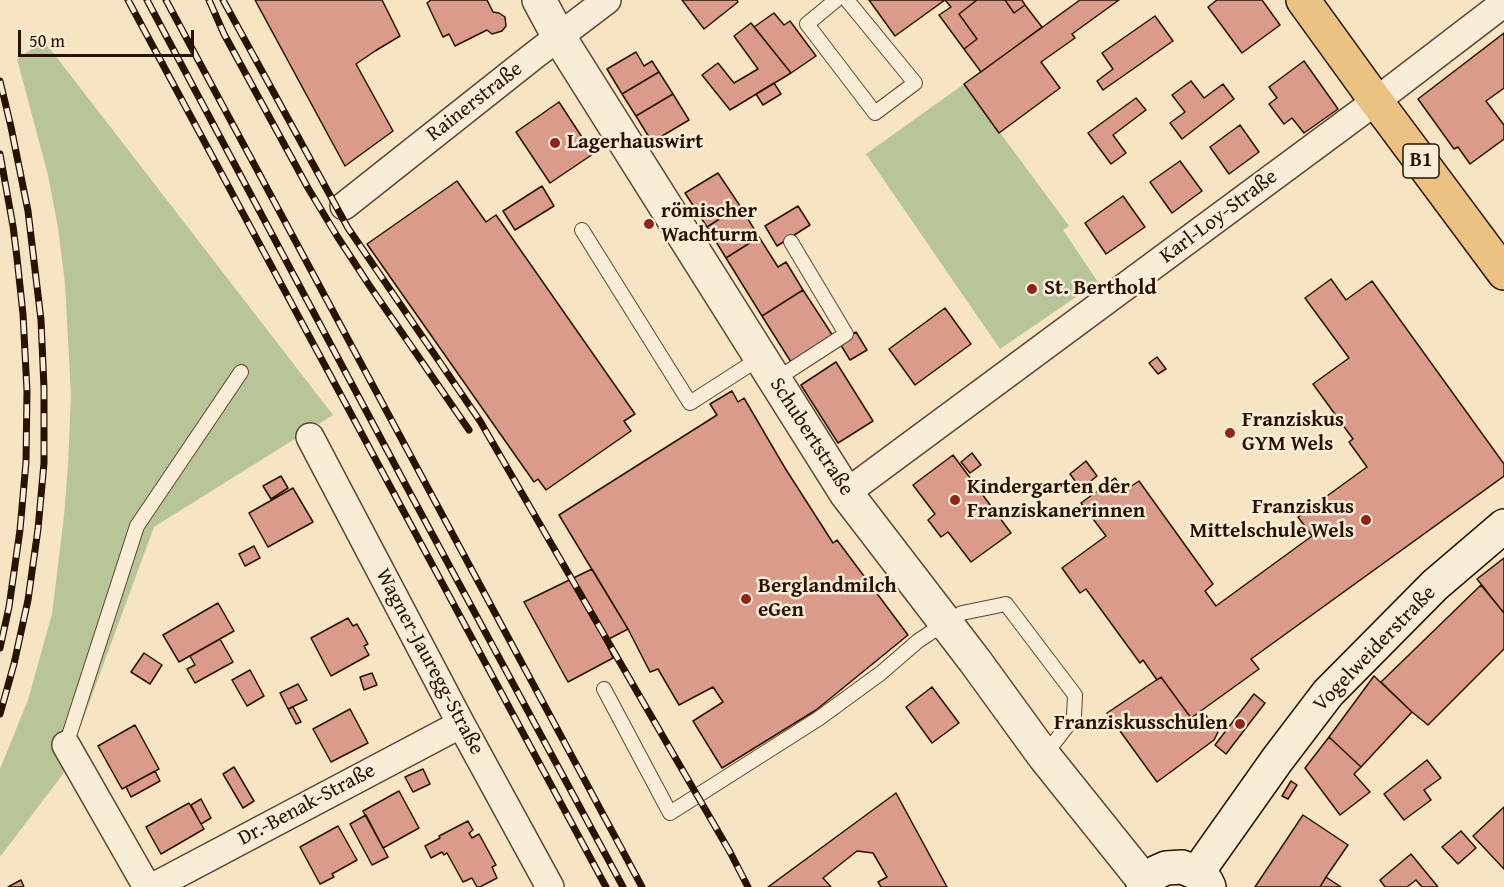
<!DOCTYPE html>
<meta charset="utf-8">
<style>
body{margin:0}
#map{position:relative;width:1504px;height:887px;overflow:hidden;background:#f7e4c3;font-family:"Gentium Book Plus",serif}
canvas{display:block}
.scale{position:absolute;left:18px;top:30px;width:176px;height:27px;box-sizing:border-box;border:3px solid #281200;border-top:0;padding-left:8px;font-size:18px;line-height:21px;white-space:nowrap;color:#281200;-webkit-text-stroke:4px #faedd8;paint-order:stroke}
</style>
<div id="map">
<canvas width="1504" height="887"></canvas>
<div class="scale">50 m</div>
</div>
<script>
const context = document.querySelector('canvas').getContext('2d');
context.lineJoin = 'round';
function paint(path, color) {
  context.fillStyle = color;
  context.fill(path, 'evenodd');
}
function shape(rows) {
  const path = new Path2D();
  for (const r of rows) {
    path.moveTo(r[0], r[1]);
    for (let i = 2; i < r.length; i += 2) path.lineTo(r[i], r[i + 1]);
  }
  return path;
}
function trace(path, color, width, dash) {
  context.strokeStyle = color;
  context.lineWidth = width;
  context.lineCap = dash ? 'butt' : 'round';
  context.setLineDash(dash || []);
  context.stroke(path);
}
function write(font, color, halo, rows, align = 'center') {
  context.font = font + ' "Gentium Book Plus",serif';
  context.lineWidth = 5;
  context.setLineDash([]);
  context.textBaseline = 'middle';
  context.strokeStyle = halo;
  context.fillStyle = color;
  for (const [text, x, y, turn = 0] of rows) {
    context.save();
    context.translate(x, y);
    context.rotate((+turn || 0) * Math.PI / 180);
    context.textAlign = isNaN(turn) ? turn : align;
    if (halo) context.strokeText(text, 0, 0);
    context.fillText(text, 0, 0);
    context.restore();
  }
}
paint(shape([
 [44,41,333,415,154,527,63,774,0,857,0,769,28,700,52,614,64,516,68,465,71,395,65,283,58,228,48,175,17,59],
 [964,84,1069,226,1063,230,1098,282,1000,349,866,154]
]), '#b7c598');
const building = shape([
 [255,0,382,0,400,36,375,51,356,64,393,131,345,166,255,0],
 [431,0,487,0,493,12,499,13,505,17,506,26,502,31,492,34,487,30,455,46,449,34,443,37,427,3,431,0],
 [682,0,737,0,738,2,704,29,682,0],
 [869,0,945,0,895,36,869,0],
 [945,0,977,0,959,14,977,39,964,49,939,15,951,7,945,0],
 [977,0,1005,0,1014,13,1025,5,1042,27,981,72,964,49,977,39,959,14,977,0],
 [1005,0,1022,0,1025,5,1014,13,1005,0],
 [1080,0,1119,0,1072,34,1075,38,1041,62,1060,88,999,133,964,84,1080,0],
 [1217,0,1262,0,1280,25,1242,53,1208,7,1217,0],
 [774,13,784,25,790,21,816,56,791,73,754,27,774,13],
 [1155,16,1173,41,1103,90,1097,81,1113,69,1102,53,1155,16],
 [751,23,791,73,730,110,702,75,718,63,734,83,758,69,734,36,751,23],
 [1504,33,1504,88,1486,101,1504,125,1504,139,1470,164,1458,147,1454,149,1418,99,1504,33],
 [636,52,644,66,652,61,659,72,622,94,607,69,636,52],
 [1304,61,1338,109,1304,133,1292,118,1284,124,1269,104,1277,98,1269,87,1304,61],
 [659,72,673,94,636,116,622,94,659,72],
 [1191,81,1204,98,1223,84,1234,99,1182,139,1170,123,1185,112,1172,95,1191,81],
 [774,83,781,94,763,105,756,94,774,83],
 [673,94,689,120,652,142,636,116,673,94],
 [1136,98,1146,110,1113,135,1126,153,1111,164,1088,133,1136,98],
 [559,102,593,154,550,183,516,132,559,102],
 [1240,125,1259,152,1229,174,1210,147,1240,125],
 [1180,161,1202,191,1172,213,1150,182,1180,161],
 [718,173,740,206,707,227,685,193,718,173],
 [457,181,486,222,496,215,635,414,624,421,631,431,546,490,538,479,534,482,367,244,457,181],
 [542,186,554,206,515,230,503,211,542,186],
 [1123,196,1145,227,1106,254,1085,223,1123,196],
 [740,206,759,237,726,258,707,227,740,206],
 [798,206,810,225,777,246,765,226,798,206],
 [759,237,778,267,786,262,803,290,762,316,726,258,759,237],
 [1331,279,1346,300,1372,281,1504,464,1504,476,1251,659,1259,669,1191,718,1161,677,1157,680,1143,660,1140,663,1086,589,1080,593,1062,568,1106,536,1081,503,1115,478,1124,491,1139,481,1213,584,1205,591,1216,606,1312,536,1298,517,1367,467,1349,442,1353,439,1313,384,1349,358,1305,298,1331,279],
 [803,290,833,336,791,362,762,316,803,290],
 [945,308,971,344,915,385,889,349,945,308],
 [856,332,867,350,850,360,839,342,856,332],
 [1157,357,1166,369,1158,374,1149,363,1157,357],
 [836,362,873,421,838,443,801,385,836,362],
 [732,391,738,402,744,398,785,468,833,543,837,540,908,635,816,710,722,768,693,721,723,702,713,687,679,705,658,669,650,672,628,629,559,515,717,415,710,404,732,391],
 [972,453,981,465,970,473,961,462,972,453],
 [953,455,1011,533,971,562,948,532,941,537,928,520,935,514,913,485,953,455],
 [1086,461,1097,476,1081,489,1070,474,1086,461],
 [281,476,288,488,271,499,263,486,281,476],
 [293,488,313,522,268,547,249,513,293,488],
 [254,546,260,558,245,566,239,554,254,546],
 [1504,558,1504,611,1503,612,1477,579,1504,558],
 [592,569,628,629,605,641,613,658,568,682,524,602,592,569],
 [1481,585,1504,613,1504,649,1428,725,1412,712,1381,682,1481,585],
 [218,603,234,631,179,662,163,635,218,603],
 [348,618,353,626,357,624,368,644,364,646,369,655,331,676,311,638,348,618],
 [220,639,233,662,195,683,187,669,195,665,190,656,220,639],
 [144,653,162,665,150,684,131,672,144,653],
 [250,670,264,696,247,706,232,680,250,670],
 [372,673,377,685,364,690,360,677,372,673],
 [1374,676,1412,712,1361,767,1329,737,1374,676],
 [1161,677,1191,718,1202,710,1218,732,1214,740,1157,782,1107,713,1161,677],
 [298,684,307,700,288,709,280,693,298,684],
 [932,687,959,723,932,743,906,707,932,687],
 [1254,694,1265,703,1226,754,1215,745,1254,694],
 [293,707,301,722,296,724,288,709,293,707],
 [350,709,368,743,331,762,313,729,350,709],
 [135,725,159,769,122,789,98,746,135,725],
 [1329,737,1361,767,1354,774,1370,792,1340,815,1305,768,1329,737],
 [1427,760,1441,778,1424,790,1431,800,1404,820,1384,794,1427,760],
 [234,767,254,801,243,808,223,774,234,767],
 [423,769,430,784,413,792,405,777,423,769],
 [155,771,160,781,131,797,126,787,155,771],
 [1291,781,1297,785,1288,799,1282,796,1291,781],
 [399,791,419,828,383,848,363,811,399,791],
 [896,793,947,887,881,887,878,882,887,877,873,853,857,851,823,878,831,887,768,887,896,793],
 [201,799,211,818,201,824,191,805,201,799],
 [189,803,204,829,161,854,146,827,189,803],
 [1504,807,1504,869,1473,836,1504,807],
 [366,815,388,857,372,865,350,824,366,815],
 [1303,815,1348,845,1326,877,1320,887,1255,887,1303,815],
 [468,821,473,830,469,833,472,838,479,834,496,865,492,867,497,878,480,887,477,887,472,878,463,882,447,853,444,855,442,852,431,858,425,846,440,838,439,836,468,821],
 [338,826,357,860,332,874,334,877,320,884,300,847,338,826],
 [1461,831,1476,848,1458,864,1442,847,1461,831],
 [1411,854,1438,887,1422,887,1416,880,1407,887,1385,887,1380,880,1411,854],
 [1326,877,1341,887,1320,887,1326,877],
 [21,880,24,887,8,887,21,880]
]);
paint(building, '#db9b8a');
trace(building, '#281200', 1.5);
const service = shape([
 [836,0,807,24,875,113,915,83,847,0],
 [582,230,690,403,760,358],
 [775,380,846,334,791,242],
 [604,689,670,813,818,719,881,673,918,641,945,623,962,613,1006,604,1075,695,1074,717,1044,756],
 [66,745,137,526,241,372]
]);
const minor = shape([
 [344,206,536,54,607,0],
 [310,437,461,724,550,887],
 [846,493,1376,101,1504,3],
 [66,745,147,887],
 [153,887,461,724]
]);
const tertiary = shape([
 [539,0,559,37,846,493,975,661,1044,756,1145,882]
]);
const secondary = shape([
 [1197,873,1277,760,1328,693,1435,585,1504,526],
 [1143,887,1145,882,1157,872,1166,868,1182,867,1197,873,1206,881,1209,887]
]);
const primary = shape([
 [1303,0,1376,101,1504,273]
]);
trace(service, '#5c4631', 16);
trace(minor, '#5c4631', 30);
trace(tertiary, '#5c4631', 36);
trace(secondary, '#281200', 36);
trace(primary, '#281200', 36);
trace(service, '#faedd8', 14);
trace(minor, '#faedd8', 27);
trace(tertiary, '#faedd8', 33);
trace(secondary, '#faedd8', 33);
trace(primary, '#ecc282', 33);
const rail = shape([
 [128,0,606,887],
 [147,0,403,480,623,887],
 [166,0,642,887],
 [209,0,224,34,308,188,337,236,369,285,469,430],
 [223,0,348,228,480,421,730,852,748,887],
 [0,81,11,127,28,211,41,320,44,388,44,463,38,529,28,600,14,664,0,714],
 [0,154,13,226,17,258,23,314,27,391,26,462,20,530,9,607,0,648]
]);
trace(rail, '#281200', 7);
trace(rail, '#faedd8', 4.5, [14]);
for (const [x, y, r, color] of [
 [555,143,6,"#8f2418"],
 [649,224,6,"#8f2418"],
 [1032,289,6,"#8f2418"],
 [1230,433,6,"#8f2418"],
 [955,500,6,"#8f2418"],
 [1366,520,6,"#8f2418"],
 [746,599,6,"#8f2418"],
 [1240,724,6,"#8f2418"]
]) {
  const dot = new Path2D();
  dot.arc(x, y, r, 0, 2 * Math.PI);
  context.fillStyle = color;
  context.fill(dot);
  trace(dot, '#faedd8', 2);
}
for (const [x, y, w] of [
 [1421,161,36]
]) {
  const box = new Path2D();
  box.roundRect(x - w / 2, y - 17, w, 34, 4.5);
  context.fillStyle = '#faedd8';
  context.fill(box);
  trace(box, '#281200', 1.5);
}
write('bold 20px', '#281200', null, [
 ["B1",1421,161]
]);
write('21px', '#281200', '#faedd8', [
 ["Rainerstraße",475,102,-38],
 ["Karl-Loy-Straße",1219,217,-37],
 ["Schubertstraße",811,437,57],
 ["Vogelweiderstraße",1375,649,-46],
 ["Wagner-Jauregg-Straße",429,662,62],
 ["Dr.-Benak-Straße",307,805,-28]
]);
write('bold 21px', '#281200', '#faedd8', [
 ["Lagerhauswirt",567,143],
 ["römischer",661,212],
 ["Wachturm",661,236],
 ["St. Berthold",1044,289],
 ["Franziskus",1242,421],
 ["GYM Wels",1242,445],
 ["Kindergarten der",967,488],
 ["Franziskanerinnen",967,512],
 ["Franziskus",1354,508,"right"],
 ["Mittelschule Wels",1354,532,"right"],
 ["Berglandmilch",758,587],
 ["eGen",758,611],
 ["Franziskusschulen",1228,724,"right"]
], 'left');
</script>
